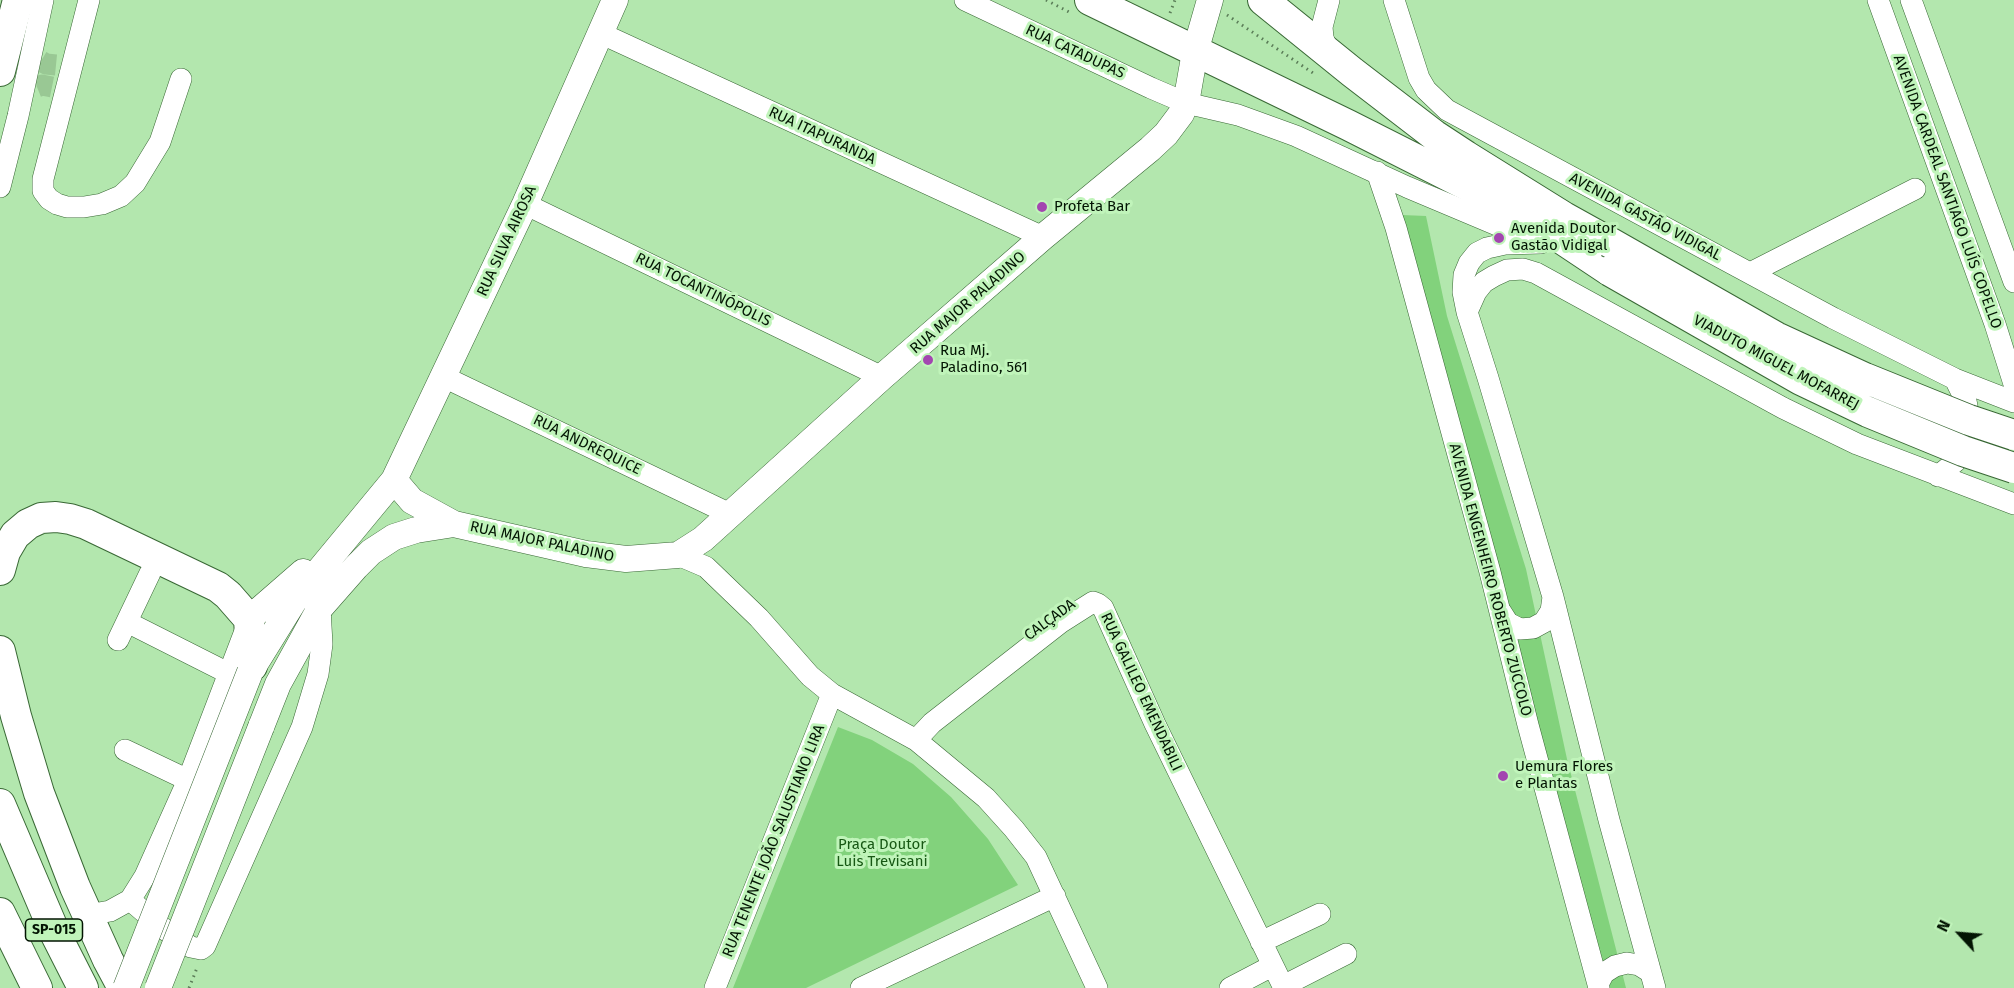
<!DOCTYPE html>
<meta charset="utf-8">
<style>
body{margin:0}
#map{position:relative;width:2014px;height:988px;overflow:hidden;background:#b3e7ae;font-family:"Fira Sans",sans-serif}
canvas{display:block}
.north{position:absolute;left:1930px;top:904px;width:60px;height:60px;-webkit-text-stroke:4px #c0f4ba;paint-order:stroke;rotate:296deg;font-size:16px;font-weight:700;line-height:24px;text-align:center;color:#031503}
.north::after{content:'';display:block;margin:auto;width:21px;height:27px;background:#031503;clip-path:polygon(50% 0,100% 100%,50% 72%,0 100%)}
</style>
<div id="map">
<canvas width="2014" height="988"></canvas>
<div class="north">N</div>
</div>
<script>
const context = document.querySelector('canvas').getContext('2d');
context.lineJoin = 'round';
function paint(path, color) {
  context.fillStyle = color;
  context.fill(path, 'evenodd');
}
function shape(rows) {
  const path = new Path2D();
  for (const r of rows) {
    path.moveTo(r[0], r[1]);
    for (let i = 2; i < r.length; i += 2) path.lineTo(r[i], r[i + 1]);
  }
  return path;
}
function trace(path, color, width, dash) {
  context.strokeStyle = color;
  context.lineWidth = width;
  context.lineCap = dash ? 'butt' : 'round';
  context.setLineDash(dash || []);
  context.stroke(path);
}
function write(font, color, halo, rows, align = 'center') {
  context.font = font + ' "Fira Sans",sans-serif';
  context.lineWidth = 6;
  context.setLineDash([]);
  context.textBaseline = 'middle';
  context.strokeStyle = halo;
  context.fillStyle = color;
  for (const [text, x, y, turn = 0] of rows) {
    context.save();
    context.translate(x, y);
    context.rotate((+turn || 0) * Math.PI / 180);
    context.textAlign = isNaN(turn) ? turn : align;
    if (halo) context.strokeText(text, 0, 0);
    context.fillText(text, 0, 0);
    context.restore();
  }
}
paint(shape([
 [1402,215,1426,216,1447,316,1526,569,1567,759,1626,988,1606,988],
 [838,727,872,740,913,764,951,797,988,839,1018,885,806,988,733,988]
]), '#82d27c');
trace(shape([
 [41,61,46,64,56,65],
 [37,87,42,85,52,87]
]), '#99c894', 21, [21, 10]);
const minor = shape([
 [89,0,43,179,43,191,49,199,57,204,67,207,84,207,102,204,121,196,135,183,160,142,181,79],
 [965,0,1151,88,1186,103,1238,115,1296,136,1407,187,1533,240],
 [1329,0,1322,27,1323,38,1329,53],
 [1394,0,1419,78,1426,90,1447,110,1833,318,1955,379,2014,402],
 [1878,0,1995,324,2014,384],
 [1911,0,2014,282],
 [600,33,1043,237],
 [1377,172,1396,228,1490,572,1528,725,1599,988],
 [0,187,18,116,43,0],
 [525,204,882,377],
 [1541,243,1505,244,1487,248,1477,253,1469,263,1464,275,1463,292,1467,312,1488,378,1553,597,1609,820,1655,988],
 [1750,273,1915,189],
 [1467,312,1476,292,1484,282,1494,276,1507,270,1523,269,1536,273,1783,408,1857,444,2014,504],
 [444,377,730,514],
 [1938,476,1955,462,1963,451,1967,435,1969,417,1966,401,1955,379],
 [678,555,706,567,759,618,810,676,832,694,916,740,986,798,1014,829,1036,857,1097,988],
 [1501,612,1508,623,1520,629,1533,628,1544,622,1551,611,1553,597],
 [127,622,228,673],
 [118,640,150,573],
 [916,740,932,723,1060,623,1093,602,1098,604,1103,608,1155,724,1284,988],
 [125,750,188,780],
 [130,900,164,929,191,947,201,949,205,946,302,727,318,674,322,644,320,608],
 [88,915,110,911,130,900,145,876,188,780,247,626],
 [1261,942,1320,914],
 [1598,984,1604,973,1615,966,1627,963,1639,965,1650,972],
 [1283,986,1346,954],
 [715,988,832,694],
 [861,988,1055,896],
 [1230,988,1272,966]
]);
const major = shape([
 [394,480,412,501,454,524],
 [249,619,303,572],
 [250,672,294,601,394,480,525,204,615,0],
 [261,727,278,684,320,608,356,567,371,552,394,537,416,530,454,524,586,554,626,559,678,555,703,539,882,377,1043,237,1150,149,1166,134,1181,114,1186,103,1195,52,1210,0]
]);
const highway = shape([
 [1090,0,1348,125,1526,215,1610,271],
 [1263,0,1352,72,1434,135,1466,156,1564,217,1609,242],
 [0,71,18,0],
 [0,570,5,552,15,535,28,524,41,518,56,517,70,519,86,524,218,587,228,595,249,619,252,666],
 [0,651,16,716,39,793,75,887,108,960,123,988],
 [0,804,55,933,83,988],
 [0,913,37,988]
]);
trace(minor, '#396835', 22);
trace(major, '#396835', 27);
trace(highway, '#396835', 32);
trace(shape([
 [1046,0,1071,13],
 [1170,13,1175,0],
 [1227,15,1313,73],
 [189,988,197,968]
]), '#5a7c57', 3, [1.5, 4.5]);
trace(minor, '#fff', 21);
trace(major, '#fff', 26);
trace(highway, '#fff', 30);
const majorBridge = shape([
 [126,988,250,672],
 [158,988,261,727]
]);
const highwayBridge = shape([
 [1609,242,1776,337,1865,378,1969,420,2014,435],
 [1610,271,1801,380,1868,412,1963,451,2014,468]
]);
trace(majorBridge, '#396835', 27, []);
trace(highwayBridge, '#396835', 32, []);
trace(majorBridge, '#fff', 26);
trace(highwayBridge, '#fff', 30);
for (const [x, y, r, color] of [
 [1042,207,6,"#a346b0"],
 [1499,238,6,"#a346b0"],
 [928,360,6,"#a346b0"],
 [1503,776,6,"#a346b0"]
]) {
  const dot = new Path2D();
  dot.arc(x, y, r, 0, 2 * Math.PI);
  context.fillStyle = color;
  context.fill(dot);
  trace(dot, '#c0f4ba', 2);
}
for (const [x, y, w] of [
 [54,930,57]
]) {
  const box = new Path2D();
  box.roundRect(x - w / 2, y - 11, w, 22, 4.5);
  context.fillStyle = '#c0f4ba';
  context.fill(box);
  trace(box, '#031503', 1.5);
}
write('bold 14px', '#031503', null, [
 ["SP-015",54,930]
]);
write('15px', '#031503', '#c0f4ba', [
 ["RUA CATADUPAS",1075,52,25],
 ["RUA ITAPURANDA",822,136,25],
 ["AVENIDA CARDEAL SANTIAGO LUÍS COPELLO",1947,192,70],
 ["AVENIDA GASTÃO VIDIGAL",1645,217,28],
 ["RUA SILVA AIROSA",507,241,-65],
 ["RUA TOCANTINÓPOLIS",703,290,26],
 ["RUA MAJOR PALADINO",968,303,-41],
 ["VIADUTO MIGUEL MOFARREJ",1776,363,28],
 ["RUA ANDREQUICE",587,445,26],
 ["RUA MAJOR PALADINO",542,542,12],
 ["AVENIDA ENGENHEIRO ROBERTO ZUCCOLO",1490,580,75],
 ["CALÇADA",1050,620,-36],
 ["RUA GALILEO EMENDABILI",1141,692,65],
 ["RUA TENENTE JOÃO SALUSTIANO LIRA",774,841,-68]
]);
write('15px', '#031503', '#c0f4ba', [
 ["Profeta Bar",1054,207],
 ["Avenida Doutor",1511,229],
 ["Gastão Vidigal",1511,246],
 ["Rua Mj.",940,351],
 ["Paladino, 561",940,368],
 ["Uemura Flores",1515,767],
 ["e Plantas",1515,784]
], 'left');
write('15px', '#175814', '#c0f4ba', [
 ["Praça Doutor",882,845],
 ["Luis Trevisani",882,862]
]);
</script>
